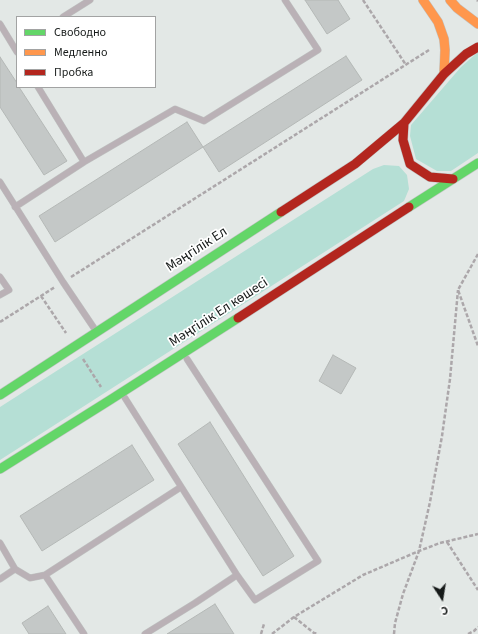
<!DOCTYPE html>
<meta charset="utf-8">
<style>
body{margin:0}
#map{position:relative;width:478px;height:634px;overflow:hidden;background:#e3e8e6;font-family:"Source Sans 3",sans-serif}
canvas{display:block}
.legend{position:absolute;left:16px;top:16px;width:140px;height:72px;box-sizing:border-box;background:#fff;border:1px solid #a2a3a3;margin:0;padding:5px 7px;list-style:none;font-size:12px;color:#161a19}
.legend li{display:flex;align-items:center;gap:8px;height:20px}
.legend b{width:20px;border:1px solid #a2a3a3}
.north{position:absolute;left:422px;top:578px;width:40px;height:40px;-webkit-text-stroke:3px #fff;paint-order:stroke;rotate:168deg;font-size:11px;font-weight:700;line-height:16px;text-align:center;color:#161a19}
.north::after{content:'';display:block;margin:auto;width:14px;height:18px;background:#161a19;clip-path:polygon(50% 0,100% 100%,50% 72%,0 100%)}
</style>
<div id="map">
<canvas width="478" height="634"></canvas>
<ul class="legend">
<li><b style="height:5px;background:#63d668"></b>Свободно</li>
<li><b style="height:5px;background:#ff974d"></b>Медленно</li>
<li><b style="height:5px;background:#b3261e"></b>Пробка</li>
</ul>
<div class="north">С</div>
</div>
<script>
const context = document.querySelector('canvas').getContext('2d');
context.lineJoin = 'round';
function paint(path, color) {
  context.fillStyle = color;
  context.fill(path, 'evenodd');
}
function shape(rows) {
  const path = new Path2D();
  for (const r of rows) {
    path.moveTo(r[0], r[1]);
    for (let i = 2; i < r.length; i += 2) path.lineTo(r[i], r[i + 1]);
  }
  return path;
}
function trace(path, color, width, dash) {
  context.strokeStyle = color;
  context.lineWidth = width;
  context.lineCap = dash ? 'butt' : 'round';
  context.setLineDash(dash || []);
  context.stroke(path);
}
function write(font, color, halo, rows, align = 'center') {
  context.font = font + ' "Source Sans 3",sans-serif';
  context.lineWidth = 3.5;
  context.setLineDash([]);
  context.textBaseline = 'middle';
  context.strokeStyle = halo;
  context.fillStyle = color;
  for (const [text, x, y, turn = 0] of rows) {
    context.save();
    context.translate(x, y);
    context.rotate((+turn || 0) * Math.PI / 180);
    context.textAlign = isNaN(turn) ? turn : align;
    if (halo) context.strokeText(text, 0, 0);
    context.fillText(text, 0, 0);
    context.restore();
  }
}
paint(shape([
 [478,52,478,153,451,171,437,171,416,159,410,136,411,125,461,67],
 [384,165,399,166,407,175,409,189,404,201,0,460,0,407,373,169]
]), '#b5dfd5');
const building = shape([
 [305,0,338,0,350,19,327,34,305,0],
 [346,56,362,80,219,172,203,147,346,56],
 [0,57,17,83,17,87,19,87,67,161,44,175,0,107,0,57],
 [187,122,203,147,55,242,39,216,187,122],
 [333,355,356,368,341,394,319,381,333,355],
 [210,422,294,556,263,576,178,444,210,422],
 [132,445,154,480,42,551,20,516,132,445],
 [215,604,234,634,167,634,215,604],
 [48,606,66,634,29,634,22,623,48,606]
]);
paint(building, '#c4c8c7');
trace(building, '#b4b8b6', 1);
const lane = shape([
 [63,17,90,0],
 [0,24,17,52],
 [38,87,84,162],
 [0,182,63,282,96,331],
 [15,207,84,162,175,109,204,121,318,50,285,0],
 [0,277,9,290,0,295],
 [187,359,318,561,255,600,237,575],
 [125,398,237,575,195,603,145,634],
 [0,543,15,569,30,578,45,575,84,634],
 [45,575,181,487],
 [0,579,15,569]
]);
const fast = shape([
 [409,207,478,163],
 [0,395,281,212],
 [0,469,110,400,238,318]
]);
const slow = shape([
 [423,0,438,22,444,39,445,50,444,74],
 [450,0,457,8,478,24]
]);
const jam = shape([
 [453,179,430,177,410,164,403,140,404,123,444,74,466,54,478,47],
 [281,212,355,164,404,123],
 [238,318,409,207]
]);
trace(lane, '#bfc2c1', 7);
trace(fast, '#bfc2c1', 10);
trace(slow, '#bfc2c1', 10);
trace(jam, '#bfc2c1', 10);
trace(shape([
 [363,0,406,65],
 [477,0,478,1],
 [478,254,458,290,478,346],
 [71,277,429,50],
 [41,296,66,333],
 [0,322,55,287],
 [83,359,101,387],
 [447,542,478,590],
 [294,617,314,633,318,634],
 [261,634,264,624],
 [272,634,294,617,363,575,419,551,440,543,478,534],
 [394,634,395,623,403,594,419,551,430,502,442,436,450,379,458,290],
 [468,634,474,631,478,627]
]), '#aca7aa', 2.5, [4, 2]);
trace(lane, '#bab1b6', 6);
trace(fast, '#63d668', 9);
trace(slow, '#ff974d', 9);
trace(jam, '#b3261e', 9);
write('14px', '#161a19', '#fff', [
 ["Мәңгілік Ел",197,250,-33],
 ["Мәңгілік Ел көшесі",219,313,-33]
]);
</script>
